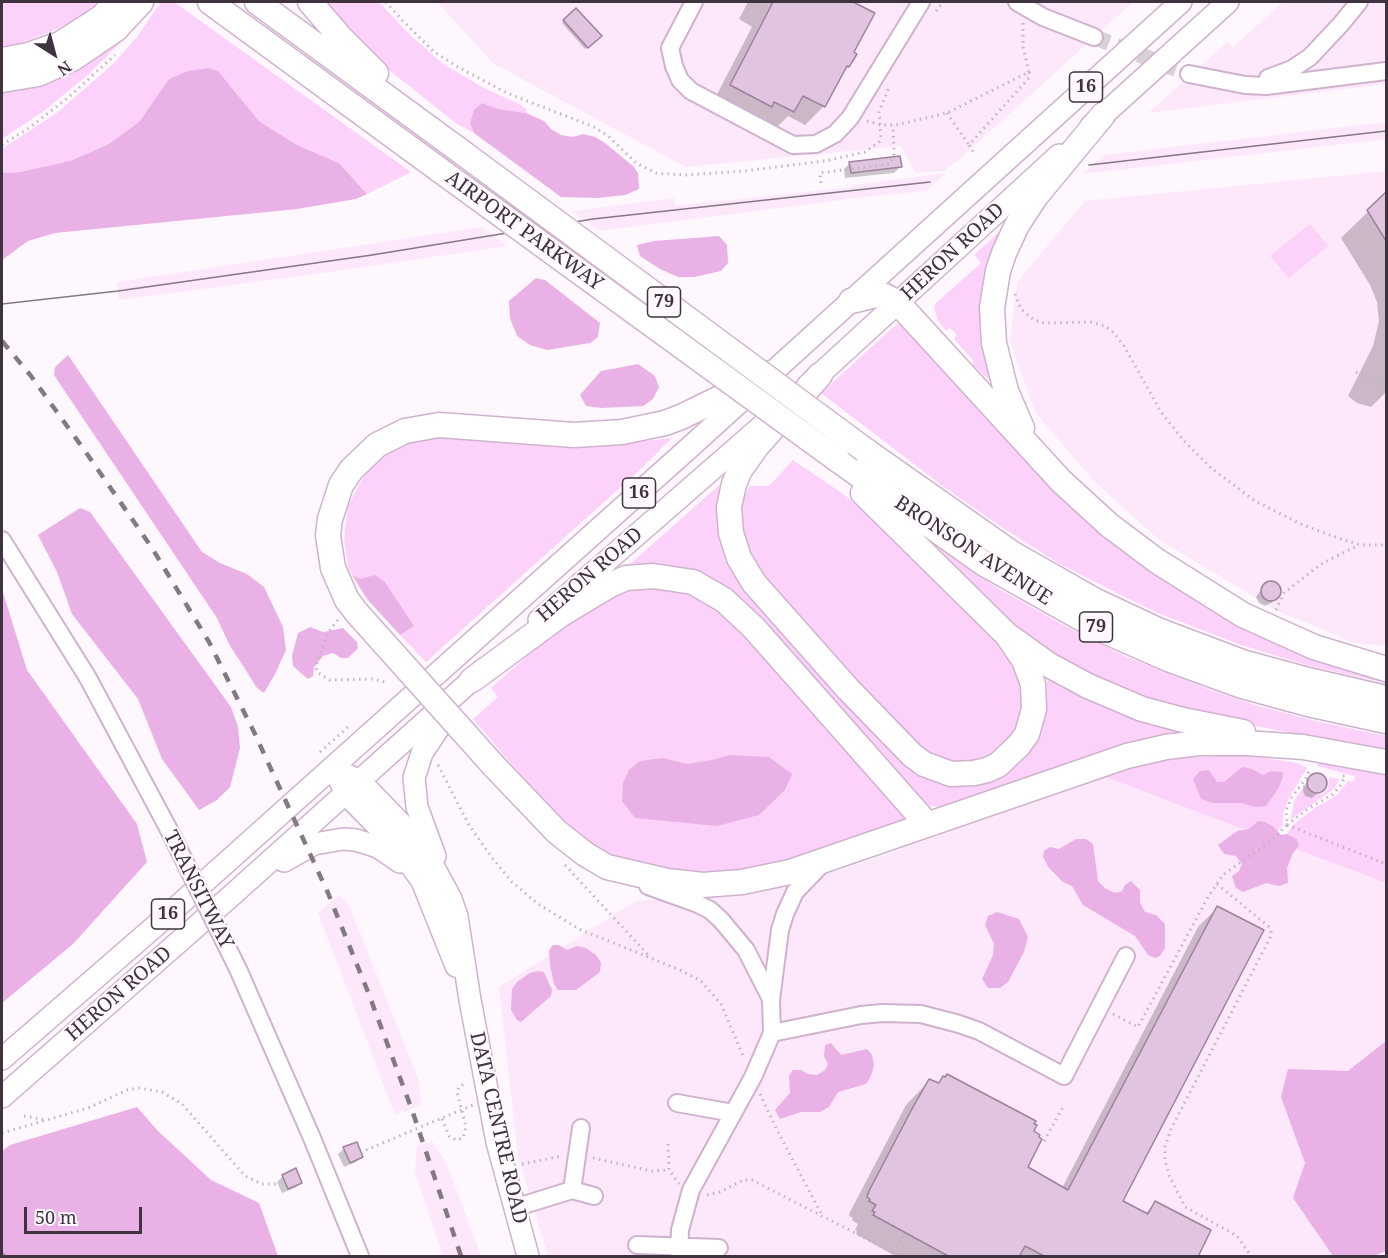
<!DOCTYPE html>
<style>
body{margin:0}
#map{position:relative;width:1388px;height:1258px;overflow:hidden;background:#fef8fe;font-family:"Noto Serif",serif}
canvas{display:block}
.frame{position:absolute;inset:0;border:3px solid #3e333e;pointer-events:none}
.north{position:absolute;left:24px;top:24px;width:60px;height:60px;-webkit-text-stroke:4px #fef8fe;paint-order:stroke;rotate:144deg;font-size:16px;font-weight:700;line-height:24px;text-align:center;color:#3e333e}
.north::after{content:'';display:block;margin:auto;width:21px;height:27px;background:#3e333e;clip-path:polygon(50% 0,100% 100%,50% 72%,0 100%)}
.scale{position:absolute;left:24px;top:1207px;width:118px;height:27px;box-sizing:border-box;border:3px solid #3e333e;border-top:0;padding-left:8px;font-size:18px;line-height:21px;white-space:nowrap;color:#3e333e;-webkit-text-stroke:4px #fef8fe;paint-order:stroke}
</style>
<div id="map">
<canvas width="1388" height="1258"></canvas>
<div class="frame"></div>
<div class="north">N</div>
<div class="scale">50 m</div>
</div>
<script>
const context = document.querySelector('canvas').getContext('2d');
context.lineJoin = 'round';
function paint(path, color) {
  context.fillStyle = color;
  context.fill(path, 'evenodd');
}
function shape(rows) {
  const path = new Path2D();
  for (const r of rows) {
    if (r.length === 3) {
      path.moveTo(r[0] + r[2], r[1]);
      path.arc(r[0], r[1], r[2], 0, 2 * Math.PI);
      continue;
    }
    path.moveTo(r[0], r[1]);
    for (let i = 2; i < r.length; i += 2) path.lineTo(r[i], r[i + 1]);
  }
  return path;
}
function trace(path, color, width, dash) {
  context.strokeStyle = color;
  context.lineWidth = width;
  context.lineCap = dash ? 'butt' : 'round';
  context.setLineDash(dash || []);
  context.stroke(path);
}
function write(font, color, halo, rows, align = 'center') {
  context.font = font + ' "Noto Serif",serif';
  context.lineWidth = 4.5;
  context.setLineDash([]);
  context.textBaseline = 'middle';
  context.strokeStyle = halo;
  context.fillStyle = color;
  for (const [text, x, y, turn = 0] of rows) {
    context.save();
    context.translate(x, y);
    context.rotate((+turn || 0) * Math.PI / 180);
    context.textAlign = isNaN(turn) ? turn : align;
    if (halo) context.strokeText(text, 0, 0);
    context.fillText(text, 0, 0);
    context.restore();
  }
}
paint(shape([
 [437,2,1133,2,961,158,944,171,916,173,901,146,686,167,494,64],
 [1283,2,1386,2,1386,84,1148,113,1227,42,1233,47],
 [1386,122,1386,139,1083,174,1104,155],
 [1386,171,1386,646,1354,643,1276,610,1158,539,1092,479,1035,412,1010,340,1017,282,1085,201],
 [946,173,926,191,864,197,599,231,573,211,674,198,675,206,853,187,853,185],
 [482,227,507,246,323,273,119,300,117,282],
 [1106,777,1386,883,1386,1256,548,1256,518,1156,499,987,636,901,760,892,844,869],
 [339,895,348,903,418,1079,421,1105,405,1112,395,1114,318,913],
 [432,1141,445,1160,481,1256,443,1256,415,1172,417,1146]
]), '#fde7fb');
paint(shape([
 [2,2,98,2,79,19,52,31,15,45,2,46],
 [161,2,174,2,411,172,367,194,339,163,297,145,259,121,219,72,169,79,139,122,107,145,70,161,20,172,2,173,2,149,58,112,113,64,137,37],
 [323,2,379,2,408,33,442,63,482,87,519,104,526,109,526,113,499,109,482,103,470,123,474,133,457,124,389,70,353,36],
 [150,7,134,29,90,73,44,111,2,139,2,92,33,88,67,75,88,63],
 [1011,221,992,377,987,378,974,366,972,359,954,339,957,335,950,328,946,331,938,320,934,308,936,303,981,263,974,255],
 [1310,224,1328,246,1289,278,1270,256],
 [904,323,1119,546,1386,675,1386,683,1310,666,1241,645,1158,613,1125,597,1058,563,1003,528,944,487,821,393,897,324],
 [439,438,578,445,635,442,672,438,643,467,426,662,400,635,413,626,385,582,360,579,352,575,348,568,344,539,348,506,362,479,382,456,413,441],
 [793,460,846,496,878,522,999,640,1020,669,1027,709,1009,745,981,762,954,764,921,751,757,572,741,544,737,514,742,498,750,486,769,486],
 [726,479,725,543,946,781,1037,735,1046,711,1047,681,1051,679,1194,731,955,804,940,807,927,805,919,801,749,612,630,568,629,565],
 [938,548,999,589,1078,633,1125,656,1213,691,1258,706,1320,722,1386,736,1386,751,1178,711,1094,681,1022,635,935,553],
 [655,588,696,593,736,622,913,816,791,863,687,877,617,860,573,830,542,800,473,719,498,697,491,688,564,623,623,592],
 [1166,754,1171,758,1245,755,1298,763,1307,768,1289,798,1283,813,1283,825,1277,831,1274,827,1245,830,1106,777],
 [1319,762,1386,775,1386,883,1296,849,1299,846,1297,839,1287,834,1293,825,1315,808,1336,796,1348,781,1354,782,1355,776,1317,766],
 [1329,777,1339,779,1335,788,1290,820,1295,799,1302,790,1307,785,1312,793,1322,794,1328,789]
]), '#fdd2fa');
paint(shape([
 [209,68,219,72,259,121,297,145,339,163,367,194,356,199,297,209,55,233,28,241,2,260,2,173,20,172,70,161,107,145,139,122,169,79,188,71],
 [482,103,499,109,526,113,544,121,551,129,561,135,573,137,583,134,595,137,605,143,633,166,638,173,639,189,625,195,597,198,561,197,474,133,470,123,474,110],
 [719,236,727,245,728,263,721,271,694,277,678,277,660,269,640,256,637,245,654,241],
 [536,278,545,280,600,323,598,337,590,343,547,350,530,345,517,336,510,318,509,301],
 [68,355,202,552,220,563,247,574,264,587,283,627,286,650,275,674,264,693,257,688,229,644,217,618,54,375,55,367],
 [638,364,655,376,659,387,653,399,643,406,601,408,586,406,580,395,601,371],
 [80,508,90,512,231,707,238,727,240,748,230,787,217,800,199,810,162,759,138,699,72,614,57,572,38,535],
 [352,575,360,579,375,575,385,582,414,626,400,635,367,599],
 [2,589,27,670,137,824,147,862,73,944,2,1003],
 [310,627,323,632,343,628,357,642,358,648,348,658,341,658,333,653,323,656,314,667,313,676,308,679,293,666,292,656,298,633],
 [730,755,769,757,792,774,785,790,759,815,717,826,635,818,622,801,623,783,629,770,640,761,663,758,687,764,712,760],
 [1242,767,1252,769,1263,775,1271,771,1282,772,1283,777,1278,789,1266,806,1254,807,1242,803,1213,803,1201,799,1193,779,1200,771,1209,770,1217,782,1224,782],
 [1258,821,1265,822,1274,827,1281,835,1287,834,1297,839,1299,846,1293,853,1287,868,1288,883,1279,886,1266,883,1243,892,1236,888,1232,876,1239,871,1242,864,1236,856,1224,854,1218,845,1237,831,1249,829],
 [1076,839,1086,839,1093,844,1098,881,1106,889,1116,893,1122,891,1125,885,1131,881,1140,890,1140,902,1145,912,1156,915,1165,924,1165,948,1160,956,1155,958,1148,955,1135,936,1083,905,1072,886,1063,882,1049,868,1043,857,1044,851,1050,847,1059,849],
 [997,912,1019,919,1028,937,1024,952,1008,982,1000,988,988,988,982,979,993,955,994,944,985,925,988,916],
 [553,945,559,945,567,950,577,946,586,948,596,955,601,963,600,972,576,990,558,990,554,984,550,965,549,950],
 [538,971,544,972,552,990,551,996,521,1022,517,1020,511,1010,512,989,517,982,530,973],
 [1386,1041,1386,1251,1373,1256,1333,1256,1293,1198,1305,1163,1281,1097,1288,1069,1348,1071],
 [831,1043,841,1055,867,1049,872,1055,874,1065,871,1076,866,1084,838,1092,829,1107,820,1112,801,1112,780,1119,775,1110,790,1093,789,1076,793,1070,801,1070,808,1074,817,1075,825,1070,828,1064,824,1056,825,1045],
 [137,1107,158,1131,211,1180,259,1203,278,1256,4,1256,2,1254,2,1151,10,1145]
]), '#eab1e6');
paint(shape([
 [748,2,850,2,873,13,852,53,848,67,841,74,824,106,805,125,788,116,774,130,712,104,752,27,739,19],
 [576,10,600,36,585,49,562,23],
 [850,163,900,167,894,173,845,178,844,169],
 [1386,198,1386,392,1371,407,1357,403,1348,396,1373,346,1379,321,1377,302,1370,285,1341,238,1378,202],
 [1273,583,1277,585,1280,591,1277,597,1271,603,1265,606,1259,603,1256,597,1260,591,1266,585],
 [1316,775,1320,776,1325,781,1325,786,1312,798,1305,796,1303,791,1303,786],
 [1217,908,1121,1201,1145,1214,1155,1203,1196,1256,895,1256,856,1234,857,1231,855,1230,858,1224,852,1220,853,1218,849,1216,850,1212,906,1105,929,1081,937,1083,943,1078,1026,1167,1062,1188,1198,927],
 [344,1149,362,1157,356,1162,344,1167,338,1154],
 [283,1176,301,1182,295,1188,282,1193,277,1182]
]), '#0003');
trace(shape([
 [2,1254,4,1256]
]), '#c28bbf', 4.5);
const building = shape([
 [773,2,853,2,875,13,854,52,857,54,849,67,847,66,825,107,803,96,794,112,774,102,772,107,730,85,773,2],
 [576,8,602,36,588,48,563,20,576,8],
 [900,156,902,167,851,173,849,162,900,156],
 [1386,192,1386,241,1367,210,1386,192],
 [1271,591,10],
 [1317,783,10],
 [1217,906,1264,930,1123,1201,1148,1214,1155,1201,1211,1230,1198,1257,1046,1257,1025,1246,1019,1257,950,1257,873,1215,875,1212,872,1211,876,1205,869,1201,870,1199,867,1197,869,1191,913,1107,929,1079,939,1083,943,1076,945,1077,947,1074,1036,1121,1034,1124,1037,1125,1034,1131,1040,1135,1039,1137,1042,1139,1028,1167,1068,1190,1217,906],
 [357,1142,363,1157,350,1163,343,1147,357,1142],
 [296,1168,302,1183,288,1189,282,1175,296,1168]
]);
paint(building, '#e1c4df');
trace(building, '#9d829b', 1.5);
trace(shape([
 [1094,37,1189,74]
]), '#d8d1d8', 16, [16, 8]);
const minor = shape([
 [694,2,670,48,674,66,680,80,691,91,793,145,816,144,835,134,850,118,921,2],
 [1017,2,1043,17,1094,37],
 [1189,74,1245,85,1266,86,1386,71],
 [1268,78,1292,69,1310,57,1341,24,1359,2],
 [2,540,88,678,168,828],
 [648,886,698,904,710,910,721,920,746,950,771,999],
 [238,969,312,1138,360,1256],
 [772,1033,861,1015,882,1013,921,1014,959,1024,979,1031,1064,1076,1126,956],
 [677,1103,733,1113],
 [572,1190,581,1128],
 [514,1208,572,1190,594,1196],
 [637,1245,719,1248],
 [679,1256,680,1230,691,1190,753,1077,772,1033,771,1000,780,930,785,914,795,892,822,864]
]);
const major = shape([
 [1091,126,1228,2],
 [808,385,1059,155],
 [539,620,771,418],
 [347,775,360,781,409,832,429,858,451,899,457,916,470,1000,497,1142,528,1256],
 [340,781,346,794,396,845,422,881,456,966],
 [435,856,417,807,414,778,422,753,448,714],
 [284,861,314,844,343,839,356,840,378,847,400,862],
 [2,1059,161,921,689,448,1181,2],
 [2,1097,231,896,484,669]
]);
const highway = shape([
 [210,2,441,171],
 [257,2,463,153],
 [310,2,342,39,376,73],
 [2,60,28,55,60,44,102,17,116,2],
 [2,80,38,74,72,59,116,29,141,2],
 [851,301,876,295,885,296,898,303,1061,481,1109,525,1157,561,1243,615,1314,647,1386,669],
 [820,375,757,446,740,470,734,484,729,507,731,533,739,558,754,583,848,689,912,755,924,764,951,774,974,773,987,770,998,765,1019,745,1027,734,1034,709,1033,684,1024,660,1007,635],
 [1022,428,1006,391,994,343,992,308,998,271,1004,253,1017,225,1036,196,1103,115],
 [865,450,1013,554,1094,600,1160,631,1242,662,1308,680,1386,698],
 [838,460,983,563,1102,630,1168,659,1242,686,1308,704,1386,721],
 [863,493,1007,635,1049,665,1088,686,1142,709,1183,720,1243,732],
 [357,613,347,600,333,568,328,535,330,519,341,485,351,470,377,445,405,431,439,425,574,435,622,432,665,423,681,417,771,373],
 [472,680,560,615,610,585,626,578,653,576,693,582,724,600,754,628,927,824],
 [494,766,557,832,585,854,607,867,667,881,703,885,742,882,790,872,1127,756,1166,747,1199,743,1246,743,1303,747,1386,762]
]);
trace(minor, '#cfb2cd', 20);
trace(major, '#cfb2cd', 24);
trace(highway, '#cfb2cd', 27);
trace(shape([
 [386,2,402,20,433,51,458,67,507,93,594,127,608,136,636,163,656,173,686,175,744,171,825,161,865,152,879,142,881,138,879,112,890,85],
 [936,11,943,2],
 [1023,23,1023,47,1029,72],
 [947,113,969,145],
 [867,121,881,125,896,125,947,113,1029,72,1030,75,1028,79,969,145,974,153],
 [2,145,29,128,70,96,115,55],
 [821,183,820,173,890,164,894,154,893,125],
 [1015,294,1021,309,1034,320,1044,323,1091,322,1105,326,1114,333,1124,346,1161,412,1184,441,1211,468,1255,501,1303,525,1338,538,1361,545,1386,545],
 [1356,372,1386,386],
 [1276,610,1284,593,1321,564,1359,545],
 [338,620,331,628,321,649,316,667,317,672,330,680,372,679,385,682],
 [320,752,348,727],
 [438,765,469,825,493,859,512,882,538,904,579,929,680,970,701,981,721,1004,744,1058],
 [1287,825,1309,808,1332,795,1341,785,1345,776,1343,776],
 [1287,825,1386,864],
 [565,865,650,957],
 [1217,884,1268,926,1271,930,1271,936,1171,1129,1165,1147,1165,1160,1169,1175,1185,1207,1237,1236,1251,1256],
 [1113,1014,1138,1027,1208,897,1223,875,1273,839,1287,825,1286,810,1292,797,1306,778,1310,768],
 [760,1094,777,1130,822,1215],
 [24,1116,46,1120],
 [442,1119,449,1136,456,1140,463,1138,466,1127,457,1092,459,1087,467,1082],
 [2,1133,88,1108,127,1090,139,1088,151,1090,162,1092,182,1104,245,1176,262,1184,279,1184],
 [1044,1141,1063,1107],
 [668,1144,669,1170,679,1184],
 [366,1150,473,1105],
 [593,1158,651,1171,668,1170],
 [522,1164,562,1156],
 [707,1195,720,1192,743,1180,752,1180,900,1256],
 [894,1253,905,1233]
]), '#bdb6bd', 3, [1.5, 4.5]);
trace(minor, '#fff', 16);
trace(major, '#fff', 21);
trace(highway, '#fff', 24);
trace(shape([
 [1089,165,1386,131],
 [2,304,118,291,372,255,593,219,930,182]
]), '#827982', 1.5);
trace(shape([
 [2,341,31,376,85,451,152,548,209,642,254,732,328,893,368,992,412,1110,461,1256]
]), '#827982', 4.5, [10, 10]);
const minorBridge = shape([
 [168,828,238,969]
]);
const highwayBridge = shape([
 [463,153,865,450],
 [441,171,838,460],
 [357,613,494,766]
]);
trace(minorBridge, '#cfb2cd', 20, []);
trace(highwayBridge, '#cfb2cd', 27, []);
trace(minorBridge, '#fff', 16);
trace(highwayBridge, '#fff', 24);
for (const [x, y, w] of [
 [1086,87,33],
 [664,302,33],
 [639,493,33],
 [1096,627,33],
 [168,914,33]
]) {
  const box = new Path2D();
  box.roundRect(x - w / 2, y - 15, w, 30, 4.5);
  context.fillStyle = '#fef8fe';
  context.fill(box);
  trace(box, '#3e333e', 1.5);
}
write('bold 18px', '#3e333e', null, [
 ["16",1086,87],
 ["79",664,302],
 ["16",639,493],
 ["79",1096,627],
 ["16",168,914]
]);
write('20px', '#3e333e', '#fef8fe', [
 ["AIRPORT PARKWAY",524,231,36],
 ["HERON ROAD",953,252,-43],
 ["BRONSON AVENUE",973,551,33],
 ["HERON ROAD",590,575,-41],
 ["TRANSITWAY",198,890,63],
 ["HERON ROAD",119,994,-41],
 ["DATA CENTRE ROAD",498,1128,77]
]);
</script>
